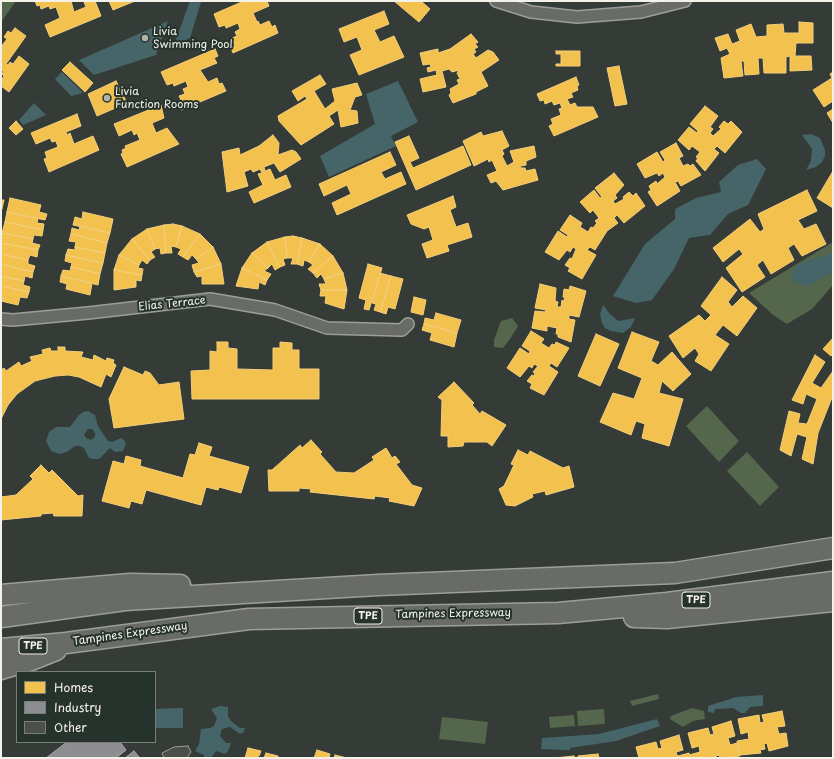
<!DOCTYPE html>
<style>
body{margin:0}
#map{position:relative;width:834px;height:759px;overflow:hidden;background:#353b36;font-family:"Playpen Sans",sans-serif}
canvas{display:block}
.frame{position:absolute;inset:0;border:2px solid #f4f1e8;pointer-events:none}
.legend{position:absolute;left:16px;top:671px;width:140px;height:72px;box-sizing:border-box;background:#26332d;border:1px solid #787f78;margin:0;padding:5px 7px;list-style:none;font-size:12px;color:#f4f1e8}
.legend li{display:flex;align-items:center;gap:8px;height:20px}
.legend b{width:20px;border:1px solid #787f78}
</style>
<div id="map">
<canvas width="834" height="759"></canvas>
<div class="frame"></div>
<ul class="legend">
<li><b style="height:11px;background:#f2c14e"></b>Homes</li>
<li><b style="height:11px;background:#8d8d92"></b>Industry</li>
<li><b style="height:11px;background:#4c4f49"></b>Other</li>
</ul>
</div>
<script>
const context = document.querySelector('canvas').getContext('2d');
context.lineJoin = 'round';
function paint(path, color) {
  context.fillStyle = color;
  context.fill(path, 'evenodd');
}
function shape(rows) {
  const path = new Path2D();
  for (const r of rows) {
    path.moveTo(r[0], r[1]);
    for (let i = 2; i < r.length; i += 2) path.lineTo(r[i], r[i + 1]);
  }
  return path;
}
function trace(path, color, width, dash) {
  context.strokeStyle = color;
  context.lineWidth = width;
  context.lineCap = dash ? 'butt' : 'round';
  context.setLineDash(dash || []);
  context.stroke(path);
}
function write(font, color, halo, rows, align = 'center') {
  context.font = font + ' "Playpen Sans",sans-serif';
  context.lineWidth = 4;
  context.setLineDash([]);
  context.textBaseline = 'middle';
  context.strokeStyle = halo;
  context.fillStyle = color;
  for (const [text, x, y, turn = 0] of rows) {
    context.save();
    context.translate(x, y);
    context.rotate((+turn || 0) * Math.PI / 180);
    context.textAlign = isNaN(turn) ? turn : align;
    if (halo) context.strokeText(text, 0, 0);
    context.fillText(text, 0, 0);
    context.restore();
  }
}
paint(shape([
 [1,1,16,1,1,22],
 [833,242,833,285,812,309,787,324,773,315,749,293],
 [512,318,518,326,510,339,503,348,494,347,494,340,501,321],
 [707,406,739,441,719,462,686,426],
 [747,452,779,487,760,506,727,471],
 [658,694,659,699,632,706,630,701],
 [692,708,704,711,705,719,693,721,683,727,670,719,671,716],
 [604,709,605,724,578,726,577,711],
 [574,715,575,726,550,728,549,717],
 [442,717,488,722,485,744,439,739]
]), '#54664c');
paint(shape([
 [190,1,201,2,190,38,174,45],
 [168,21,156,55,94,75,79,60],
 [62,72,83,93,71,96,55,79],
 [398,81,418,122,391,136,396,146,329,177,320,156,375,124,366,94],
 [34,103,46,115,23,125,19,120],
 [811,134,820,138,825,150,825,156,822,162,816,167,806,170,811,161,812,149,802,135],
 [757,159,766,169,748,205,728,214,710,235,689,238,674,269,652,300,636,303,613,296,645,244,675,219,675,209,696,198,721,192,719,182,738,165],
 [830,254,833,254,833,273,824,276,808,286,796,283,791,280,795,269,799,264],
 [603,305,609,313,618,321,635,318,631,327,623,333,611,331,605,328,602,323,600,314],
 [88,411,95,415,98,426,108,441,112,442,121,438,124,440,126,443,123,451,115,452,110,448,99,459,93,459,89,458,84,448,80,446,75,446,67,452,59,454,51,451,46,441,49,432,56,427,70,427,78,416,83,412],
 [88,429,92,429,95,433,95,437,91,440,86,438,84,435],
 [763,695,763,706,750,707,745,713,741,713,733,708,715,709,714,713,708,712,708,706,736,697],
 [220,706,228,707,228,716,231,721,240,728,245,728,244,732,240,734,230,727,222,729,220,736,226,743,231,743,228,751,225,754,216,751,211,758,204,758,204,755,195,751,199,744,201,729,210,728,214,726,217,718,211,709],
 [183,708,183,728,155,728,155,709],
 [657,719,660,726,616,741,570,748,570,750,566,750,541,749,542,738,599,734]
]), '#466569');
const homes = shape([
 [35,1,71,1,74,12,86,7,84,2,95,1,101,16,50,37,45,25,60,18,56,7,50,9,49,6,41,9,40,5,37,6,35,1],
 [109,1,135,1,113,10,109,1],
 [244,1,267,1,269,6,253,13,257,22,258,21,260,25,269,21,272,27,275,25,278,33,233,53,231,48,235,46,232,38,237,36,235,32,240,29,238,23,226,28,225,25,219,27,214,14,244,1],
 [394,1,421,1,430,9,419,22,394,1],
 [384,11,389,24,374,30,380,42,394,36,404,57,359,75,350,55,362,50,357,37,344,42,339,29,384,11],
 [799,22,813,23,813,43,796,43,795,56,811,56,812,70,790,71,790,56,786,57,786,73,764,73,763,58,758,58,759,74,745,75,744,61,741,61,743,76,724,78,721,58,730,54,727,48,720,51,715,38,728,34,732,44,740,41,736,30,751,24,756,37,767,36,767,25,783,24,784,33,799,33,799,22],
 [15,28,26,36,6,64,8,65,10,62,13,64,19,56,29,64,9,92,1,86,1,81,4,76,2,74,4,71,1,71,1,47,7,39,4,37,8,31,11,33,15,28],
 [471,34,478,42,475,44,478,47,474,49,476,52,473,54,476,58,488,50,493,52,499,60,481,72,488,86,476,92,476,94,453,103,449,95,451,93,450,89,459,84,457,80,460,79,457,73,459,70,452,72,449,69,442,71,446,87,423,92,420,79,437,75,436,70,428,72,427,68,431,67,430,64,423,65,420,53,438,49,438,53,450,49,471,34],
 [215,49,218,56,214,58,217,63,200,70,208,82,217,78,219,84,222,83,226,91,181,110,179,106,183,104,179,96,185,94,183,89,188,87,186,81,174,86,173,83,167,85,161,72,215,49],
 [556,51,580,51,580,66,556,66,556,64,561,64,561,54,556,54,556,51],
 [70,62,93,83,85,92,62,70,70,62],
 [619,66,627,104,615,106,607,68,619,66],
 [833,72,833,101,824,107,813,90,832,78,830,74,833,72],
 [320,75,326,84,314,91,325,109,335,101,332,89,357,83,362,95,355,97,350,110,357,111,358,123,341,127,338,110,329,116,334,124,301,145,279,121,278,116,307,99,305,96,298,101,292,91,320,75],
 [576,77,579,85,577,86,578,90,571,93,573,97,567,99,570,105,575,103,577,107,593,107,598,117,554,136,549,126,553,124,551,119,561,115,559,109,562,108,560,103,554,105,552,101,545,104,544,100,540,101,537,94,576,77],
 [116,81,127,103,97,116,88,94,116,81],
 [161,105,164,118,152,123,156,133,167,128,179,144,127,167,121,154,123,153,122,150,126,148,125,146,140,140,137,133,134,135,132,130,119,136,114,124,161,105],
 [705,106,718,116,710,127,713,129,710,133,713,136,721,129,719,127,724,121,728,124,731,121,742,132,725,153,717,146,714,149,719,153,705,171,696,161,698,158,696,157,700,152,692,146,689,150,678,140,689,127,697,133,698,131,690,124,705,106],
 [833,109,833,123,827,113,833,109],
 [77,114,81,126,66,132,67,135,70,133,74,144,93,136,99,150,49,172,44,159,47,158,45,152,58,147,56,141,52,142,50,138,36,144,31,133,77,114],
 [16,121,23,129,16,135,9,128,16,121],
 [502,131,509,146,502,150,504,154,502,156,507,166,514,162,510,151,534,146,536,157,526,161,526,165,520,166,521,168,525,168,526,171,535,169,538,180,503,190,496,181,491,183,487,175,497,171,492,160,489,162,488,159,474,166,463,141,481,132,483,136,502,131],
 [273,135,279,143,278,155,292,150,296,152,301,159,280,172,274,163,264,167,265,171,270,169,275,180,286,175,291,187,254,203,249,192,263,185,258,174,262,173,260,169,253,172,251,169,244,172,248,186,227,192,222,152,239,148,240,155,259,146,273,135],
 [409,136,419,158,410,162,413,168,463,146,471,165,416,190,395,142,409,136],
 [676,143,683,156,679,158,683,166,688,164,690,166,693,164,701,175,681,186,678,181,675,182,680,191,657,206,648,192,651,190,649,186,656,181,657,184,665,177,663,173,659,176,657,173,645,178,637,164,657,152,663,162,665,160,660,152,676,143],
 [390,152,396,165,381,172,385,179,401,172,406,184,337,215,332,203,351,194,347,185,324,196,319,184,390,152],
 [833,171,833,208,817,198,833,171],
 [614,173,624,185,615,195,617,198,613,201,615,204,624,199,623,197,629,192,633,196,636,193,645,206,624,223,617,215,614,218,618,223,607,231,595,250,590,247,587,250,596,255,582,279,568,271,570,268,565,265,570,258,572,259,576,249,573,247,570,252,567,250,559,260,545,252,558,231,567,237,568,235,560,230,570,215,582,223,580,227,588,232,591,227,593,228,597,223,595,221,599,218,593,210,590,213,580,202,594,190,600,198,602,197,595,188,614,173],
 [807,190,817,211,798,220,804,229,816,224,826,244,802,256,794,244,788,248,794,260,771,274,763,260,757,265,765,277,742,292,726,268,743,254,739,249,723,262,713,248,750,219,760,232,764,229,758,214,807,190],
 [453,196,456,207,450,210,456,227,468,223,472,237,447,245,449,251,427,258,422,244,433,240,429,227,424,229,411,224,407,215,453,196],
 [10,198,41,205,39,212,47,214,45,220,7,212,10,198],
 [1,200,4,200,1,213,1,200],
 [7,212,38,218,37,223,44,224,43,230,5,222,7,212],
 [83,212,113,219,110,233,73,225,75,217,82,219,83,212],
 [5,222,43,230,42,236,34,235,33,239,2,233,5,222],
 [173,224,182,226,176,247,171,246,172,253,166,253,164,225,173,224],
 [164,225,166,253,161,254,160,248,155,249,147,229,164,225],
 [80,226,110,233,107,243,71,234,72,228,79,230,80,226],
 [182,226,200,234,183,257,178,254,181,249,176,247,182,226],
 [147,229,155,249,151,252,155,257,150,260,132,239,147,229],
 [2,233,33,239,32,243,40,245,38,250,1,243,2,233],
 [71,234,107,243,105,253,75,247,76,242,69,241,71,234],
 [200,234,213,247,196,259,192,255,188,260,183,257,200,234],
 [293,236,302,238,297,264,291,264,293,258,287,258,285,237,293,236],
 [285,237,287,258,283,259,285,265,280,267,267,242,285,237],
 [302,238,320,244,309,262,304,260,303,266,297,264,302,238],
 [132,239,150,260,147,264,142,260,139,265,119,255,132,239],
 [267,242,280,267,275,270,272,264,268,268,252,253,267,242],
 [1,243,38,250,37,257,30,255,28,260,1,254,1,243],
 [320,244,333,256,313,273,308,269,313,265,309,262,320,244],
 [75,247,105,253,103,263,66,255,68,249,75,250,75,247],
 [213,247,221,264,194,272,192,265,199,263,196,259,213,247],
 [252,253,268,268,264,271,271,274,267,280,242,268,252,253],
 [1,254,28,260,28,264,35,266,33,272,1,264,1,254],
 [66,255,103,263,100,274,71,267,72,263,65,261,66,255],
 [119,255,139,265,138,268,143,269,142,275,114,270,119,255],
 [333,256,343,273,324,279,321,274,317,278,313,273,333,256],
 [1,264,33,272,32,278,25,276,24,281,1,276,1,264],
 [221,264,224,284,202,284,202,276,197,277,194,272,221,264],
 [368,264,382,268,369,310,364,309,366,300,359,298,368,264],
 [71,267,100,274,98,285,61,276,63,270,70,271,71,267],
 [242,268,267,280,265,285,259,282,258,289,236,286,242,268],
 [114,270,142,275,141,281,136,280,136,287,114,290,114,270],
 [343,273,347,290,321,290,319,284,326,284,324,279,343,273],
 [380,273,391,276,380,312,374,310,376,304,372,303,380,273],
 [1,276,24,281,23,285,30,287,29,292,1,286,1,276],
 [61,276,92,283,90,295,66,289,67,284,60,282,61,276],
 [391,276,403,279,395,309,388,307,386,314,380,312,391,276],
 [722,277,737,290,728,302,732,307,743,296,757,308,737,336,723,325,715,335,729,344,711,371,695,361,699,354,695,348,683,358,669,336,699,315,705,321,711,315,701,306,722,277],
 [540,284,556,288,555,301,558,302,557,307,561,307,562,300,564,301,565,298,563,297,564,289,569,290,570,286,586,291,579,317,569,315,569,319,575,320,571,342,558,337,558,334,556,334,557,328,547,326,547,331,532,328,535,311,545,312,546,310,535,308,540,284],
 [1,286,29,292,27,298,20,297,18,305,1,301,1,286],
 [321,290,347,290,344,309,325,303,326,296,320,296,321,290],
 [414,297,426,300,423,315,411,312,414,297],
 [436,313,461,320,457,333,424,324,425,318,434,320,436,313],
 [424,324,457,333,454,347,430,340,432,333,422,330,424,324],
 [531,331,544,339,541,343,549,348,552,344,555,345,556,342,569,348,557,367,551,363,549,366,558,372,544,395,530,388,532,384,527,381,532,375,534,376,535,373,533,372,538,366,534,364,532,368,529,366,520,377,507,368,520,348,529,354,530,351,522,346,531,331],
 [632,332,659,342,651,361,658,365,672,352,691,374,673,391,662,381,659,393,683,399,669,446,642,438,645,424,636,421,631,435,600,422,613,393,634,399,642,378,618,368,632,332],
 [596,334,619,344,600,386,578,376,596,334],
 [833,338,833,354,831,356,823,349,833,338],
 [217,342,228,342,228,348,237,349,237,369,273,370,273,348,280,348,280,342,292,343,292,350,299,350,299,369,319,369,319,399,192,399,191,371,210,370,210,351,217,352,217,342],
 [58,347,65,347,65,351,83,352,81,357,93,360,94,355,106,361,107,358,114,360,113,363,116,365,111,377,106,374,101,387,79,377,68,375,55,376,35,381,17,394,8,405,1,419,1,370,4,368,6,371,19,362,21,366,32,361,30,357,43,354,42,350,50,348,51,351,58,351,58,347],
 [815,355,825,362,812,383,821,388,833,371,833,395,818,433,813,464,802,459,807,437,797,434,791,456,780,450,789,411,800,414,798,423,807,424,817,399,806,394,803,404,792,400,815,355],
 [124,367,143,375,145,371,150,373,159,385,179,382,184,419,114,428,109,399,124,367],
 [454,382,474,403,472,405,480,414,482,411,506,425,492,446,487,442,464,442,463,446,448,447,448,436,441,436,442,400,438,397,454,382],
 [311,440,322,452,320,454,336,472,354,473,374,460,372,457,386,448,392,458,395,456,400,462,396,464,412,485,422,488,414,506,389,501,390,498,375,496,374,499,310,492,311,489,299,488,299,491,269,491,268,470,272,470,300,445,302,448,311,440],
 [199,443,212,447,209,456,249,467,241,493,219,487,218,490,206,487,201,505,146,490,142,504,131,501,129,508,102,501,113,461,124,464,126,456,141,460,140,466,183,478,190,454,195,455,199,443],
 [518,450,528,455,530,451,563,468,569,466,574,487,546,495,545,491,532,494,533,497,515,506,506,505,499,489,504,486,514,465,511,464,518,450],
 [41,465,49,473,52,470,78,496,83,495,82,516,54,516,53,513,41,514,41,516,1,520,1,497,16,495,33,479,30,476,41,465],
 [782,711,785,726,777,727,779,734,786,733,788,746,769,751,767,743,764,744,765,749,760,750,761,753,740,755,737,741,749,739,748,732,741,734,738,719,759,715,760,723,764,722,762,715,782,711],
 [731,721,735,736,728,738,730,745,737,743,740,756,720,758,719,755,716,756,716,758,690,758,689,755,700,752,699,746,692,748,688,733,708,728,710,735,714,734,712,727,731,721],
 [679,735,683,750,676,752,677,755,678,756,689,753,690,758,639,758,636,747,656,742,658,749,662,748,660,741,679,735],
 [248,748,261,751,259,756,258,756,257,758,245,758,248,748],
 [317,750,330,754,329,758,314,758,317,750],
 [266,753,278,756,278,758,264,758,266,753],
 [598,754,599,758,578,758,578,756,598,754],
 [335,755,347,758,334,758,335,755],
 [574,756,575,758,554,758,574,756]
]);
paint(homes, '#f2c14e');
trace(homes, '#f3cf7c', 1);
const industry = shape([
 [67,742,120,742,126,750,116,758,46,758,67,742],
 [134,751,140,758,125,758,134,751]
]);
paint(industry, '#8d8d92');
trace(industry, '#acabac', 1);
const building = shape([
 [188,746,191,752,187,758,164,758,162,753,174,747,188,746]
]);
paint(building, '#4c4f49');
trace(building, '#9c9e9a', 1);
const street = shape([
 [496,1,531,12,577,17,641,12,685,1],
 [1,319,13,320,88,313,210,299,275,310,327,328,402,330,408,324]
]);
const highway = shape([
 [1,595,130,584,180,585],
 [1,617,125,600,378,585,675,573,833,548],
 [634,617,667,618,833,601],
 [1,649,66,643,249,619,558,613,667,603,833,582],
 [1,669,31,660,56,650]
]);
trace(street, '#9c9e9a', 14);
trace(highway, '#9c9e9a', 23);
trace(street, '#686b66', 11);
trace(highway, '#686b66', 20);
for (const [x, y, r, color] of [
 [145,38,4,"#b1b1aa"],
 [107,98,4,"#b1b1aa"]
]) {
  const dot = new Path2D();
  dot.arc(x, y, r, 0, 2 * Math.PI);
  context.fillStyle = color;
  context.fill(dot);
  trace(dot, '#26332d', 1.5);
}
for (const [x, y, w] of [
 [696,600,28],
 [368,616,28],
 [33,646,28]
]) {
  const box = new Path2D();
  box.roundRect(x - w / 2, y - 8, w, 16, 3);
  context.fillStyle = '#26332d';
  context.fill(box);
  trace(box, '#f4f1e8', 1);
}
write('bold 10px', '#f4f1e8', null, [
 ["TPE",696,600],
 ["TPE",368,616],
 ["TPE",33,646]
]);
write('11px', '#f4f1e8', '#26332d', [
 ["Livia",153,32],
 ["Swimming Pool",153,45],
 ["Livia",115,92],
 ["Function Rooms",115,105]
], 'left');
write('11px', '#f4f1e8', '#26332d', [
 ["Elias Terrace",172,304,-6],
 ["Tampines Expressway",453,614,-1],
 ["Tampines Expressway",130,634,-8]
]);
</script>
